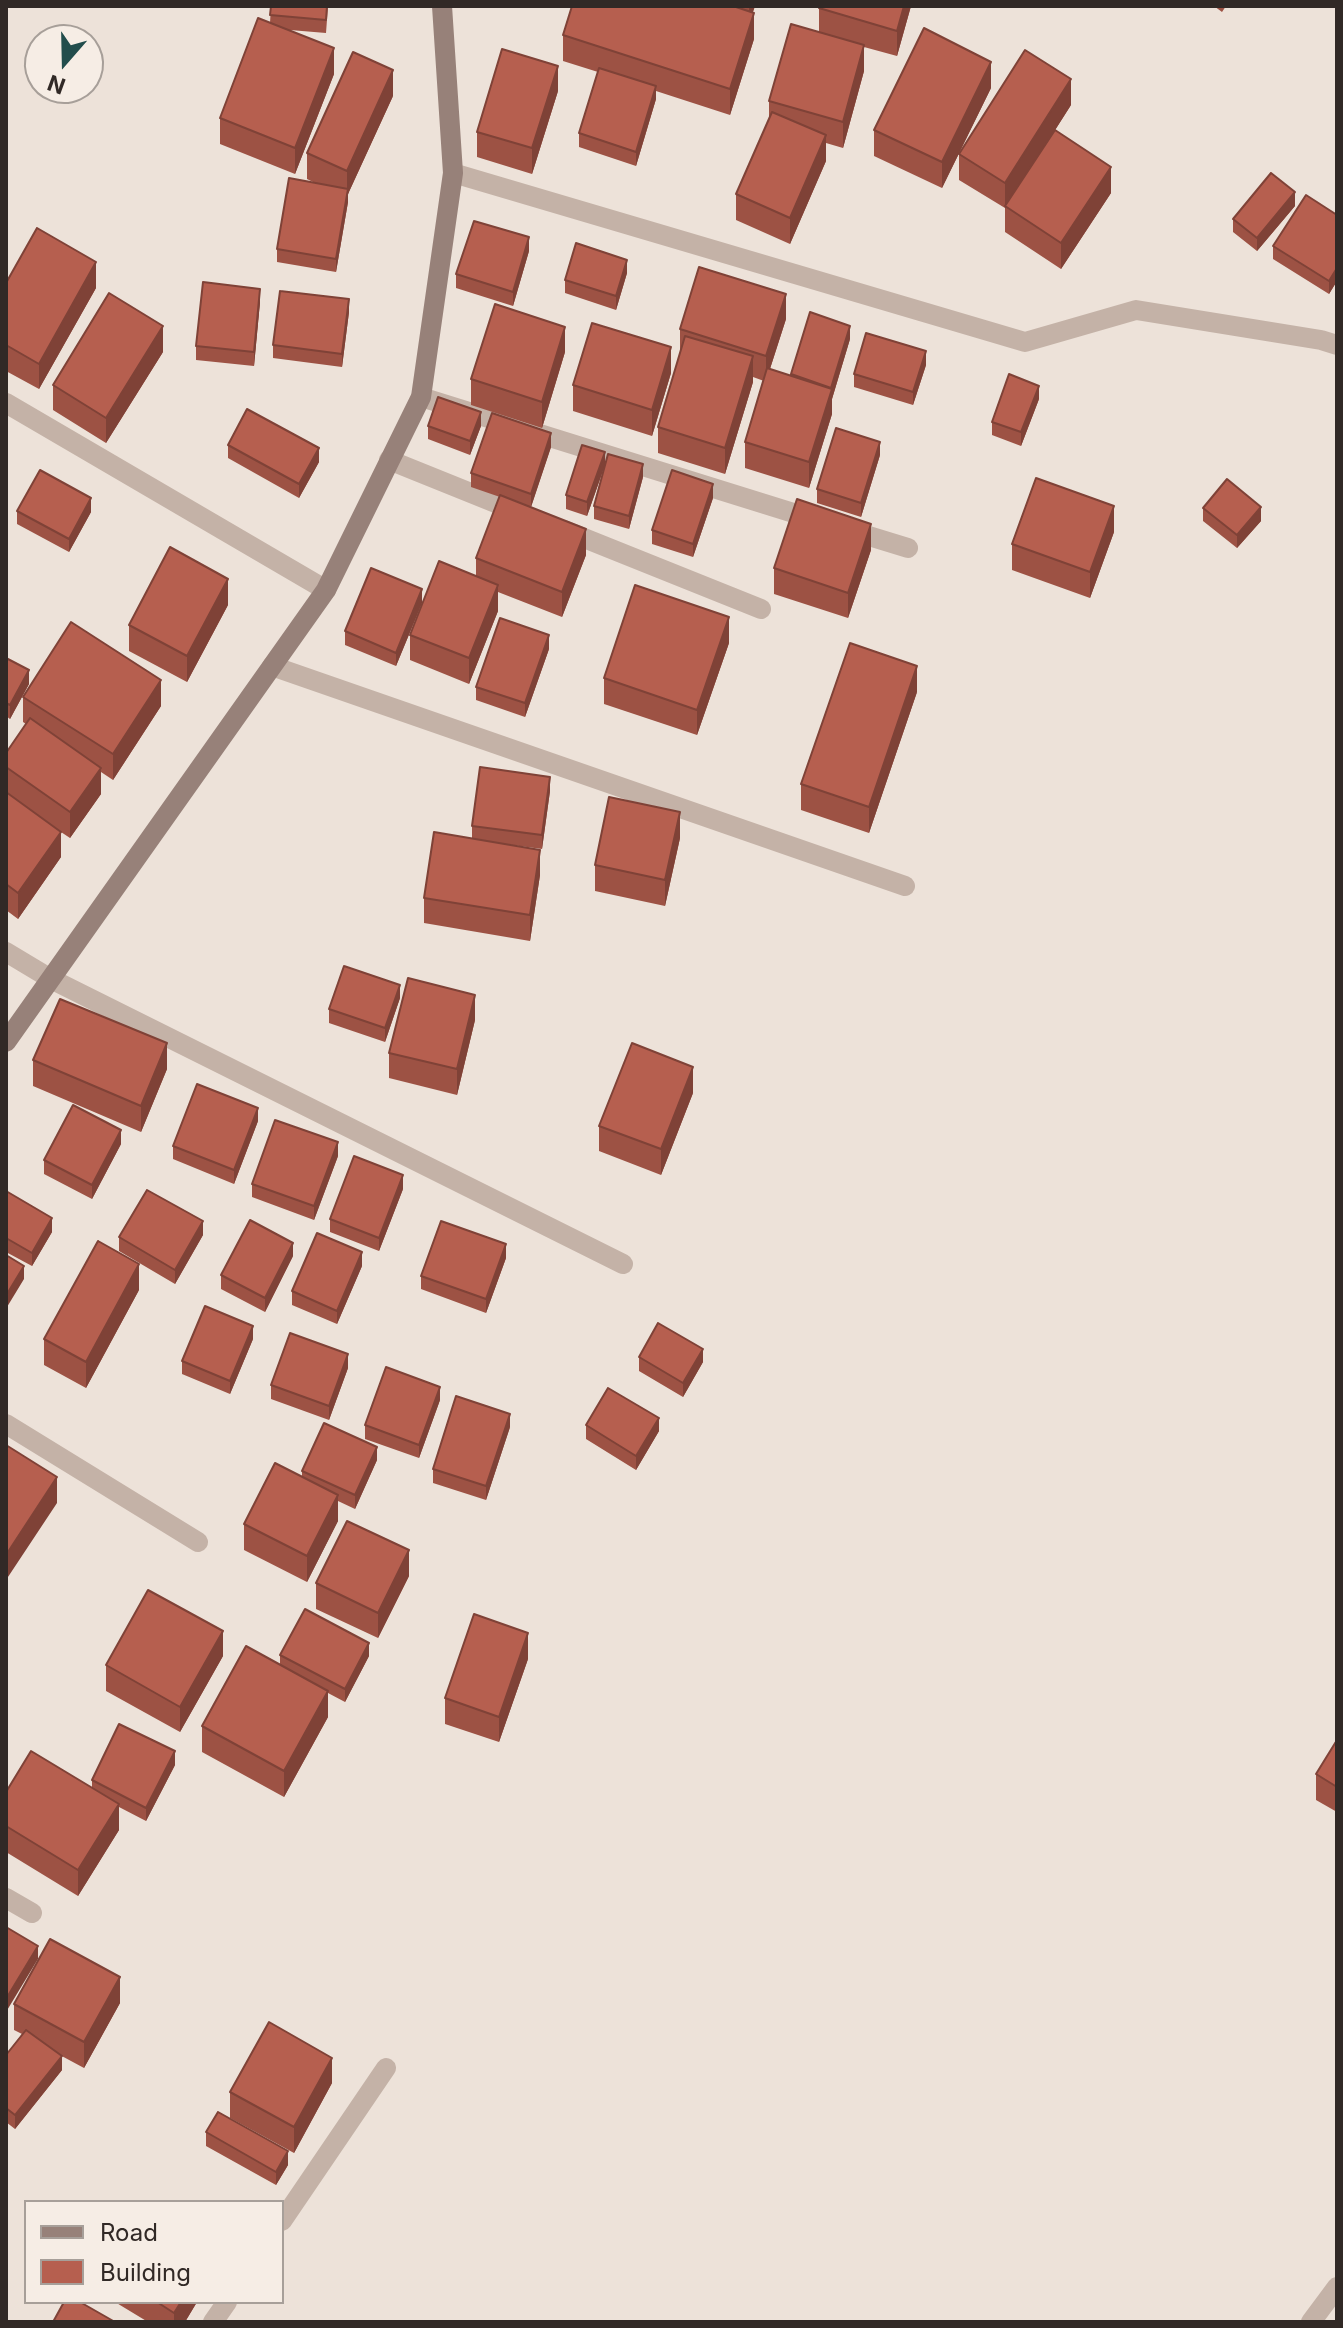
<!DOCTYPE html>
<style>
body{margin:0}
#map{position:relative;width:1343px;height:2328px;overflow:hidden;background:#ede2d9;font-family:Inter,sans-serif}
canvas{display:block}
.frame{position:absolute;inset:0;border:8px solid #312926;pointer-events:none}
.legend{position:absolute;left:24px;top:2200px;width:260px;height:104px;box-sizing:border-box;background:#f6ede5;border:2px solid #a79f99;margin:0;padding:10px 14px;list-style:none;font-size:24px;color:#312926}
.legend li{display:flex;align-items:center;gap:16px;height:40px}
.legend b{width:40px;border:2px solid #a79f99}
.north{position:absolute;left:24px;top:24px;width:80px;height:80px;box-sizing:border-box;background:#f6ede5;border:2px solid #a79f99;border-radius:50%;rotate:200deg;font-size:22px;font-weight:700;line-height:32px;text-align:center;color:#312926}
.north::after{content:'';display:block;margin:auto;width:28px;height:36px;background:#224d4c;clip-path:polygon(50% 0,100% 100%,50% 72%,0 100%)}
</style>
<div id="map">
<canvas width="1343" height="2328"></canvas>
<div class="frame"></div>
<ul class="legend">
<li><b style="height:10px;background:#978179"></b>Road</li>
<li><b style="height:22px;background:#b65f4f"></b>Building</li>
</ul>
<div class="north">N</div>
</div>
<script>
const context = document.querySelector('canvas').getContext('2d');
context.lineJoin = 'round';
function shape(rows) {
  const path = new Path2D();
  for (const r of rows) {
    path.moveTo(r[0], r[1]);
    for (let i = 2; i < r.length; i += 2) path.lineTo(r[i], r[i + 1]);
  }
  return path;
}
function trace(path, color, width, dash) {
  context.strokeStyle = color;
  context.lineWidth = width;
  context.lineCap = dash ? 'butt' : 'round';
  context.setLineDash(dash || []);
  context.stroke(path);
}
function paint(path, color) {
  context.fillStyle = color;
  context.fill(path, 'evenodd');
}
trace(shape([
 [453,173,1025,342,1136,310,1321,340,1337,345],
 [421,397,816,520],
 [6,403,326,590],
 [389,460,523,514],
 [846,529,908,548],
 [564,530,761,609],
 [272,666,905,886],
 [6,952,51,979,623,1264],
 [6,1424,198,1542],
 [6,1898,32,1913],
 [282,2221,386,2068],
 [213,2322,227,2302],
 [1311,2322,1337,2287]
]), '#c4b2a7', 20);
trace(shape([
 [6,1042,326,590,421,397,453,173,442,6]
]), '#978179', 20);
paint(shape([
 [271,6,328,6,326,33,290,30,334,74,295,174,220,144,220,118,270,23],
 [572,6,755,6,753,12,754,39,730,115,656,91,656,99,636,166,579,147,579,133,598,72,563,61,563,35],
 [911,6,897,56,864,47,864,71,843,148,826,143,826,161,790,244,736,220,736,194,769,120,769,101,819,32,819,8],
 [1214,6,1226,6,1222,12],
 [991,88,942,188,874,156,874,130],
 [558,91,532,174,477,157,477,132],
 [393,96,348,194,348,202,336,272,277,262,277,249,315,183,307,179,307,153],
 [1071,105,1055,130,1111,193,1061,269,1005,232,1005,208,959,180,959,154],
 [1295,206,1257,251,1233,232,1233,219],
 [1337,215,1337,281,1329,294,1273,259,1273,246],
 [529,251,513,306,456,288,456,274],
 [627,273,616,310,565,293,565,280],
 [6,283,96,288,39,389,6,371],
 [260,302,254,366,196,360,196,346],
 [349,312,342,367,273,358,273,345],
 [786,319,770,369,791,376,850,339,832,399,832,414,809,488,745,468,745,442,764,381,753,377,753,382,725,474,658,453,658,427,680,353,680,329],
 [163,352,106,443,53,410,53,385],
 [565,352,542,428,471,405,471,379],
 [926,365,913,405,854,387,854,374],
 [671,373,652,436,573,411,573,385],
 [1039,399,1021,446,992,435,992,422],
 [428,426,481,426,470,455,428,439],
 [228,445,319,462,299,498,228,458],
 [551,447,531,507,586,555,562,617,498,592,498,611,469,684,410,660,410,635,476,576,476,558,500,497,471,487,471,473],
 [880,455,861,517,817,503,817,489],
 [605,465,587,516,566,509,566,495],
 [643,477,629,529,594,519,594,506],
 [713,498,693,557,652,544,652,530],
 [1203,508,1261,521,1237,548,1203,521],
 [17,511,91,512,69,552,17,524],
 [1114,532,1090,598,1012,570,1012,544],
 [871,550,848,618,774,594,774,568],
 [422,603,396,666,345,645,345,631],
 [228,605,187,682,129,651,129,625],
 [729,643,697,735,604,704,604,678],
 [549,649,525,717,476,700,476,687],
 [6,658,29,684,10,719,6,716],
 [917,692,869,833,801,810,801,784],
 [23,697,161,706,113,780,101,772,101,794,70,838,61,832,61,857,18,919,6,910,6,753,26,724,23,722],
 [550,791,542,849,497,843,540,875,530,941,424,923,424,898,472,839,472,826],
 [680,838,665,906,595,891,595,865],
 [400,998,385,1042,329,1023,329,1009],
 [475,1020,457,1095,389,1078,389,1053],
 [33,1060,167,1069,141,1132,33,1086],
 [693,1093,661,1175,599,1151,599,1126],
 [258,1121,234,1184,173,1159,173,1146],
 [121,1144,92,1199,44,1174,44,1160],
 [338,1156,314,1220,252,1197,252,1184],
 [403,1189,379,1251,330,1232,330,1219],
 [6,1191,52,1232,32,1266,6,1252],
 [203,1235,175,1284,119,1251,119,1237],
 [293,1256,265,1312,221,1289,221,1275],
 [506,1258,486,1313,421,1289,421,1276],
 [362,1266,337,1324,292,1305,292,1291],
 [139,1290,86,1388,44,1365,44,1339],
 [253,1339,230,1394,182,1374,182,1361],
 [639,1357,703,1362,683,1397,639,1371],
 [348,1368,329,1420,271,1399,271,1385],
 [440,1400,419,1458,365,1439,365,1425],
 [586,1425,659,1431,636,1470,586,1439],
 [510,1427,486,1500,433,1483,433,1469],
 [377,1460,355,1509,338,1501,338,1521,307,1582,244,1550,244,1524,302,1476,302,1471],
 [409,1576,378,1638,316,1609,316,1583],
 [280,1655,369,1656,345,1702,328,1693,328,1717,284,1797,202,1752,202,1726,280,1665],
 [223,1656,180,1732,106,1691,106,1665],
 [528,1659,499,1742,445,1724,445,1698],
 [1337,1740,1337,1812,1316,1800,1316,1774],
 [175,1765,146,1821,119,1807,119,1830,78,1896,6,1852,6,1792,92,1788,92,1780],
 [120,2003,84,2068,58,2054,62,2070,15,2129,6,2122,6,2055,22,2034,14,2030,14,2004],
 [332,2083,294,2153,230,2118,230,2092],
 [206,2132,288,2165,276,2185,206,2146],
 [115,2302,197,2302,185,2322,148,2322]
]), '#9d5244');
paint(shape([
 [749,6,755,6,749,22],
 [904,6,911,6,897,56,897,31],
 [754,13,754,39,730,115,730,89],
 [864,45,864,71,843,148,843,122],
 [334,48,334,74,295,174,295,148],
 [991,62,991,88,942,188,942,162],
 [558,66,558,91,532,174,532,148],
 [393,70,393,96,348,194,348,202,336,272,336,259,347,197,347,171],
 [1071,79,1071,105,1005,209,1005,183],
 [656,86,656,99,636,166,636,152],
 [826,135,826,161,790,244,790,218],
 [1111,167,1111,193,1061,269,1061,243],
 [1295,192,1295,206,1257,251,1257,238],
 [529,237,529,251,513,306,513,292],
 [627,260,627,273,616,310,616,296],
 [96,262,96,288,39,389,39,364],
 [1337,268,1337,281,1329,294,1329,281],
 [260,289,260,302,254,366,254,352],
 [786,294,786,319,766,381,766,356],
 [349,299,349,312,342,367,342,354],
 [163,326,163,352,106,443,106,418],
 [850,326,850,339,832,399,832,414,809,488,809,462],
 [565,327,565,352,542,428,542,402],
 [671,347,671,373,652,436,652,410],
 [926,351,926,365,913,405,913,392],
 [753,356,753,382,725,474,725,448],
 [1039,386,1039,399,1021,446,1021,432],
 [481,412,481,426,470,455,470,441],
 [551,433,551,447,531,507,531,494],
 [880,442,880,455,861,517,861,503],
 [319,448,319,462,299,498,299,484],
 [605,452,605,465,587,516,587,502],
 [643,464,643,477,629,529,629,516],
 [713,484,713,498,693,557,693,544],
 [91,498,91,512,69,552,69,539],
 [1114,506,1114,532,1090,598,1090,572],
 [1261,507,1261,521,1237,548,1237,535],
 [871,524,871,550,848,618,848,593],
 [586,529,586,555,562,617,562,592],
 [228,579,228,605,187,682,187,656],
 [498,585,498,611,469,684,469,658],
 [422,589,422,603,396,666,396,653],
 [729,617,729,643,697,735,697,710],
 [549,635,549,649,525,717,525,703],
 [917,666,917,692,869,833,869,807],
 [29,670,29,684,10,719,10,705],
 [161,680,161,706,113,780,113,754],
 [101,768,101,794,70,838,70,812],
 [550,777,550,791,542,849,542,835],
 [680,812,680,838,665,906,665,880],
 [61,832,61,857,18,919,18,893],
 [540,850,540,875,530,941,530,915],
 [400,985,400,998,385,1042,385,1028],
 [475,995,475,1020,457,1095,457,1069],
 [167,1043,167,1069,141,1132,141,1106],
 [693,1067,693,1093,661,1175,661,1149],
 [258,1108,258,1121,234,1184,234,1170],
 [121,1130,121,1144,92,1199,92,1185],
 [338,1142,338,1156,314,1220,314,1206],
 [403,1175,403,1189,379,1251,379,1238],
 [52,1218,52,1232,32,1266,32,1253],
 [203,1221,203,1235,175,1284,175,1270],
 [293,1243,293,1256,265,1312,265,1298],
 [506,1244,506,1258,486,1313,486,1299],
 [362,1252,362,1266,337,1324,337,1311],
 [139,1264,139,1290,86,1388,86,1362],
 [24,1266,24,1279,7,1307,7,1294],
 [253,1326,253,1339,230,1394,230,1381],
 [703,1349,703,1362,683,1397,683,1383],
 [348,1354,348,1368,329,1420,329,1406],
 [440,1387,440,1400,419,1458,419,1445],
 [510,1414,510,1427,486,1500,486,1486],
 [659,1418,659,1431,636,1470,636,1456],
 [377,1447,377,1460,355,1509,355,1495],
 [57,1477,57,1503,6,1580,6,1555],
 [338,1495,338,1521,307,1582,307,1556],
 [409,1550,409,1576,378,1638,378,1613],
 [223,1631,223,1656,180,1732,180,1707],
 [528,1633,528,1659,499,1742,499,1717],
 [369,1643,369,1656,345,1702,345,1689],
 [328,1691,328,1717,284,1797,284,1771],
 [175,1751,175,1765,146,1821,146,1808],
 [119,1804,119,1830,78,1896,78,1870],
 [38,1946,38,1959,6,2012,6,1999],
 [120,1977,120,2003,84,2068,84,2042],
 [62,2056,62,2070,15,2129,15,2115],
 [332,2058,332,2083,294,2153,294,2127],
 [288,2151,288,2165,276,2185,276,2172],
 [181,2302,197,2302,185,2322,174,2322,174,2313]
]), '#7f4237');
const building = shape([
 [271,6,327,6,326,20,270,15,271,6],
 [572,6,733,6,754,13,730,89,563,35,572,6],
 [820,6,904,6,897,31,819,8,820,6],
 [258,18,334,48,295,148,220,118,258,18],
 [791,24,864,45,843,122,769,101,791,24],
 [924,28,991,62,942,162,874,130,924,28],
 [502,49,558,66,532,148,477,132,502,49],
 [1025,50,1071,79,1005,183,959,154,1025,50],
 [353,52,393,70,347,171,307,153,353,52],
 [599,68,656,86,636,152,579,133,599,68],
 [772,112,826,135,790,218,736,194,772,112],
 [1055,130,1111,167,1061,243,1005,206,1055,130],
 [1271,173,1295,192,1257,238,1233,219,1271,173],
 [289,178,348,189,336,259,277,249,289,178],
 [1306,195,1337,215,1337,268,1329,281,1273,246,1306,195],
 [474,221,529,237,513,292,456,274,474,221],
 [37,228,96,262,39,364,6,345,6,283,37,228],
 [576,243,627,260,616,296,565,280,576,243],
 [699,267,786,294,766,356,680,329,699,267],
 [203,282,260,289,254,352,196,346,203,282],
 [280,291,349,299,342,354,273,345,280,291],
 [109,293,163,326,106,418,53,385,109,293],
 [495,304,565,327,542,402,471,379,495,304],
 [810,312,850,326,831,388,791,374,810,312],
 [592,323,671,347,652,410,573,385,592,323],
 [866,333,926,351,913,392,854,374,866,333],
 [685,336,753,356,725,448,658,427,685,336],
 [767,368,832,389,809,462,745,442,767,368],
 [1009,374,1039,386,1021,432,992,422,1009,374],
 [438,397,481,412,470,441,428,426,438,397],
 [247,409,319,448,299,484,228,445,247,409],
 [492,413,551,433,531,494,471,473,492,413],
 [836,428,880,442,861,503,817,489,836,428],
 [582,445,605,452,587,502,566,495,582,445],
 [608,454,643,464,629,516,594,506,608,454],
 [40,470,91,498,69,539,17,511,40,470],
 [672,470,713,484,693,544,652,530,672,470],
 [1036,478,1114,506,1090,572,1012,544,1036,478],
 [1227,479,1261,507,1237,535,1203,508,1227,479],
 [500,495,586,529,562,592,476,558,500,495],
 [797,499,871,524,848,593,774,568,797,499],
 [170,547,228,579,187,656,129,625,170,547],
 [439,561,498,585,469,658,410,635,439,561],
 [371,568,422,589,396,653,345,631,371,568],
 [635,585,729,617,697,710,604,678,635,585],
 [500,618,549,635,525,703,476,687,500,618],
 [71,622,161,680,113,754,23,697,71,622],
 [850,643,917,666,869,807,801,784,850,643],
 [6,658,29,670,10,705,6,703,6,658],
 [30,718,101,768,70,812,6,767,6,753,30,718],
 [480,767,550,777,542,835,472,826,480,767],
 [6,792,61,832,18,893,6,884,6,792],
 [609,797,680,812,665,880,595,865,609,797],
 [434,832,540,850,530,915,424,898,434,832],
 [344,966,400,985,385,1028,329,1009,344,966],
 [408,978,475,995,457,1069,389,1053,408,978],
 [60,999,167,1043,141,1106,33,1060,60,999],
 [632,1043,693,1067,661,1149,599,1126,632,1043],
 [197,1084,258,1108,234,1170,173,1146,197,1084],
 [73,1105,121,1130,92,1185,44,1160,73,1105],
 [275,1120,338,1142,314,1206,252,1184,275,1120],
 [354,1156,403,1175,379,1238,330,1219,354,1156],
 [147,1190,203,1221,175,1270,119,1237,147,1190],
 [6,1191,52,1218,32,1253,6,1238,6,1191],
 [250,1220,293,1243,265,1298,221,1275,250,1220],
 [441,1221,506,1244,486,1299,421,1276,441,1221],
 [317,1233,362,1252,337,1311,292,1291,317,1233],
 [98,1241,139,1264,86,1362,44,1339,98,1241],
 [6,1255,24,1266,7,1294,6,1293,6,1255],
 [205,1306,253,1326,230,1381,182,1361,205,1306],
 [658,1323,703,1349,683,1383,639,1357,658,1323],
 [290,1333,348,1354,329,1406,271,1385,290,1333],
 [386,1367,440,1387,419,1445,365,1425,386,1367],
 [608,1388,659,1418,636,1456,586,1425,608,1388],
 [456,1396,510,1414,486,1486,433,1469,456,1396],
 [324,1423,377,1447,355,1495,302,1471,324,1423],
 [6,1445,57,1477,6,1555,6,1445],
 [275,1463,338,1495,307,1556,244,1524,275,1463],
 [347,1521,409,1550,378,1613,316,1583,347,1521],
 [148,1590,223,1631,180,1707,106,1665,148,1590],
 [305,1609,369,1643,345,1689,280,1655,305,1609],
 [474,1614,528,1633,499,1717,445,1698,474,1614],
 [246,1646,328,1691,284,1771,202,1726,246,1646],
 [119,1724,175,1751,146,1808,92,1780,119,1724],
 [1337,1740,1337,1787,1316,1774,1337,1740],
 [31,1751,119,1804,78,1870,6,1826,6,1792,31,1751],
 [6,1927,38,1946,6,1999,6,1927],
 [50,1939,120,1977,84,2042,14,2004,50,1939],
 [269,2022,332,2058,294,2127,230,2092,269,2022],
 [26,2030,62,2056,15,2115,6,2108,6,2055,26,2030],
 [218,2112,288,2151,276,2172,206,2132,218,2112],
 [64,2302,80,2302,115,2322,53,2322,64,2302],
 [157,2302,181,2302,174,2313,157,2302]
]);
paint(building, '#b65f4f');
trace(building, '#7f4237', 2);
</script>
